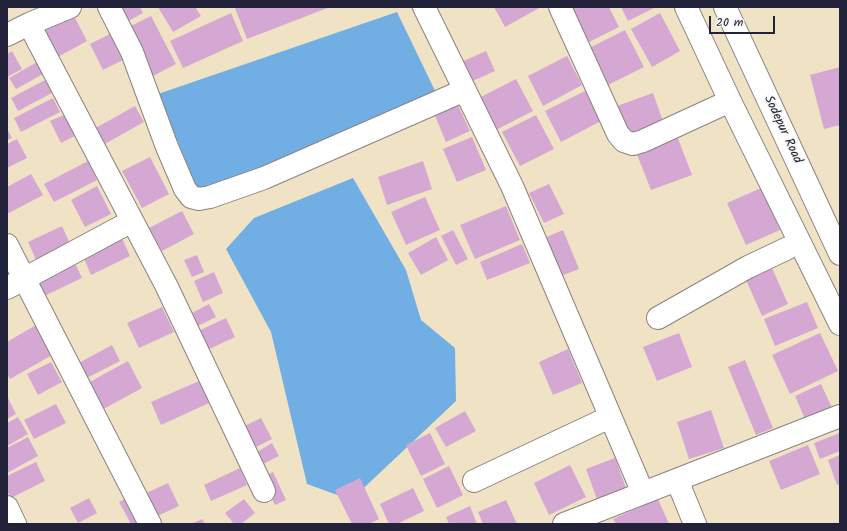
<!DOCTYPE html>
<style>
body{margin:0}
#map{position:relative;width:847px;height:531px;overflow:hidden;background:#f0e2c5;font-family:Kalam,sans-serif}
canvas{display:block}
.frame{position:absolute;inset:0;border:8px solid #22223b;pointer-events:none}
.scale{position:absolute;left:709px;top:16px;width:66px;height:18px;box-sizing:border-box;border:2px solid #22223b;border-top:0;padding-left:5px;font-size:12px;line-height:14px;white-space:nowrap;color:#22223b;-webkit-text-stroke:3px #f6f6f2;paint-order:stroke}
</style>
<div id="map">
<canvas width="847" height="531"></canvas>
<div class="frame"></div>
<div class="scale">20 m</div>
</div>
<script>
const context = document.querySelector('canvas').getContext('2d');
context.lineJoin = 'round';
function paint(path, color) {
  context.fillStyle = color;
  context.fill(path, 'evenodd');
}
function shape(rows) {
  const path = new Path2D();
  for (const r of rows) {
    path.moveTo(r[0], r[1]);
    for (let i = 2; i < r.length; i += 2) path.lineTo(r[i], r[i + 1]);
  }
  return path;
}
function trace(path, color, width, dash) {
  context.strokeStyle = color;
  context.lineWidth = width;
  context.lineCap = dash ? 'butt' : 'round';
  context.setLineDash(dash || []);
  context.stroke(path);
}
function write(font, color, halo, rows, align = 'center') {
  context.font = font + ' Kalam,sans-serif';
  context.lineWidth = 3.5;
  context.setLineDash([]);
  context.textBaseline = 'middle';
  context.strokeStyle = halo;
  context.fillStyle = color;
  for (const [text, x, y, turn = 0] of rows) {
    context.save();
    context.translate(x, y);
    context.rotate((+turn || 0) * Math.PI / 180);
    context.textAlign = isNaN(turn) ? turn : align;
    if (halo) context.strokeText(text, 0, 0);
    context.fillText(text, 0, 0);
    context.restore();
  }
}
paint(shape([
 [397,12,438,97,202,200,158,94],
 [353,178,406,270,421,320,455,348,456,401,351,500,307,484,271,332,226,249,254,218]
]), '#71aee3');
paint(shape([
 [114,7,140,7,143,13,123,24],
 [158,7,195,7,201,16,173,32],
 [239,7,330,7,247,39,235,8],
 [494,7,541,7,505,27],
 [570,7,609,7,619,27,589,42],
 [621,7,656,7,628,21],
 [231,13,243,41,183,68,170,41],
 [660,13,680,51,652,67,631,29],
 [73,14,87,41,58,57,43,30],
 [151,16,176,64,151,77,125,29],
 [625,30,644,67,606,86,587,49],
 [110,34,123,60,103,70,90,44],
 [12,51,22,69,7,77,7,54],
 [486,51,495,71,468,83,459,63],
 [567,56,582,85,543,106,528,76],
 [37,62,43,74,16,89,9,78],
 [840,67,840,125,824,129,810,75],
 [516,79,533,111,492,132,475,100],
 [45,80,52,93,18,111,11,98],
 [585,91,601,121,561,142,545,111],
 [653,93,665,127,629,140,617,106],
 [53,98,60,112,21,132,14,118],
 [456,101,470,131,446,142,433,111],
 [135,106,144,122,103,145,94,129],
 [64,115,75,136,61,143,50,121],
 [536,115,554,149,520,166,502,132],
 [7,129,12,138,7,140],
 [677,136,692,175,651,190,636,152],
 [472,137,486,170,457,182,443,149],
 [17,139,27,158,7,168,7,144],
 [150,157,169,194,142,208,122,171],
 [88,161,97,180,54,202,44,184],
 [423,161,432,189,387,205,378,177],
 [31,174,43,195,7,214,7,187],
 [549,184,564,214,544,223,529,193],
 [97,186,111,214,85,227,71,200],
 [761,188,780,230,746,245,727,203],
 [425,197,440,230,406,245,391,212],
 [506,206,520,240,475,259,460,225],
 [182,211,194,234,162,251,149,228],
 [62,226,71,246,37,262,28,242],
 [453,230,468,259,456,265,441,236],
 [563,230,579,269,558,277,542,239],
 [121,236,130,256,91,275,82,254],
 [436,237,448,260,421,275,408,253],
 [522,244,530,263,487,280,480,262],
 [197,255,204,272,192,277,184,260],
 [74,261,82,278,40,298,32,281],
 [772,268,788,304,762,316,746,280],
 [214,272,223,293,203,302,194,281],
 [807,302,818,328,775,346,764,319],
 [209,304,216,317,194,328,188,315],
 [162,307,174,332,139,348,127,323],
 [226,318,235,337,205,351,196,332],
 [36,325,54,354,10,379,7,374,7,342],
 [679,333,692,367,657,381,643,347],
 [820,333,838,371,790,394,772,355],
 [112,345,120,361,83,380,75,365],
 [568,349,582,383,553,395,539,362],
 [745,360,773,428,756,435,728,367],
 [128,361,142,388,100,411,86,384],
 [51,362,62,382,38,395,27,374],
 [199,381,209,403,161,425,151,402],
 [821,384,832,408,805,419,795,396],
 [7,396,16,414,7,419],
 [56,404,66,423,34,439,24,420],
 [711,410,724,448,689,459,677,422],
 [465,411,476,431,446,447,435,428],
 [18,417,28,434,7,446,7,423],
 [261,418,272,439,248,451,238,429],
 [430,433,445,464,421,476,406,445],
 [840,433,840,451,820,459,814,443],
 [28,437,38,456,7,473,7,448],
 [272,443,279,456,263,464,257,452],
 [808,445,820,474,781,490,769,461],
 [840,455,840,484,837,485,828,460],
 [615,458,626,488,597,499,586,469],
 [36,462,45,481,11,498,7,491,7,476],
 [570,465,586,497,549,515,534,483],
 [449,466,463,495,437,508,423,479],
 [240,468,247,485,211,501,204,485],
 [273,472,286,500,275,505,261,478],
 [360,478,379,519,369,524,352,524,335,490],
 [168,483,179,506,151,519,140,496],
 [413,488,424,511,397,524,389,524,380,504],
 [133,495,148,524,131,524,119,502],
 [89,498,97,513,78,523,70,508],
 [244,499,255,513,241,524,234,524,225,513],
 [658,499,669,524,616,524,613,519],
 [506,500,517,524,483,524,478,512],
 [470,506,477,524,449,524,446,517],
 [202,519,205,524,191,524]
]), '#d5a8d4');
const minor = shape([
 [109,7,132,52,167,147,185,189,191,197,199,199,210,197,264,178,465,90],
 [424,7,512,186,643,493],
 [560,7,618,134,624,141,633,144,643,141,730,101],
 [29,24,166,285,264,491],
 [7,35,29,24,70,7],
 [7,245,150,524],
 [7,288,132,221],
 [658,318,748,267,788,248],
 [677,480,695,524],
 [474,481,610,417],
 [7,507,15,524],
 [564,524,840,416]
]);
const major = shape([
 [686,7,730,101,840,324],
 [725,7,840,254]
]);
trace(minor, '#898280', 24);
trace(major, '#898280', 24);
trace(minor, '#fff', 22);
trace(major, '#fff', 22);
write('13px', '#22223b', '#f6f6f2', [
 ["Sodepur Road",782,130,65]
]);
</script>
